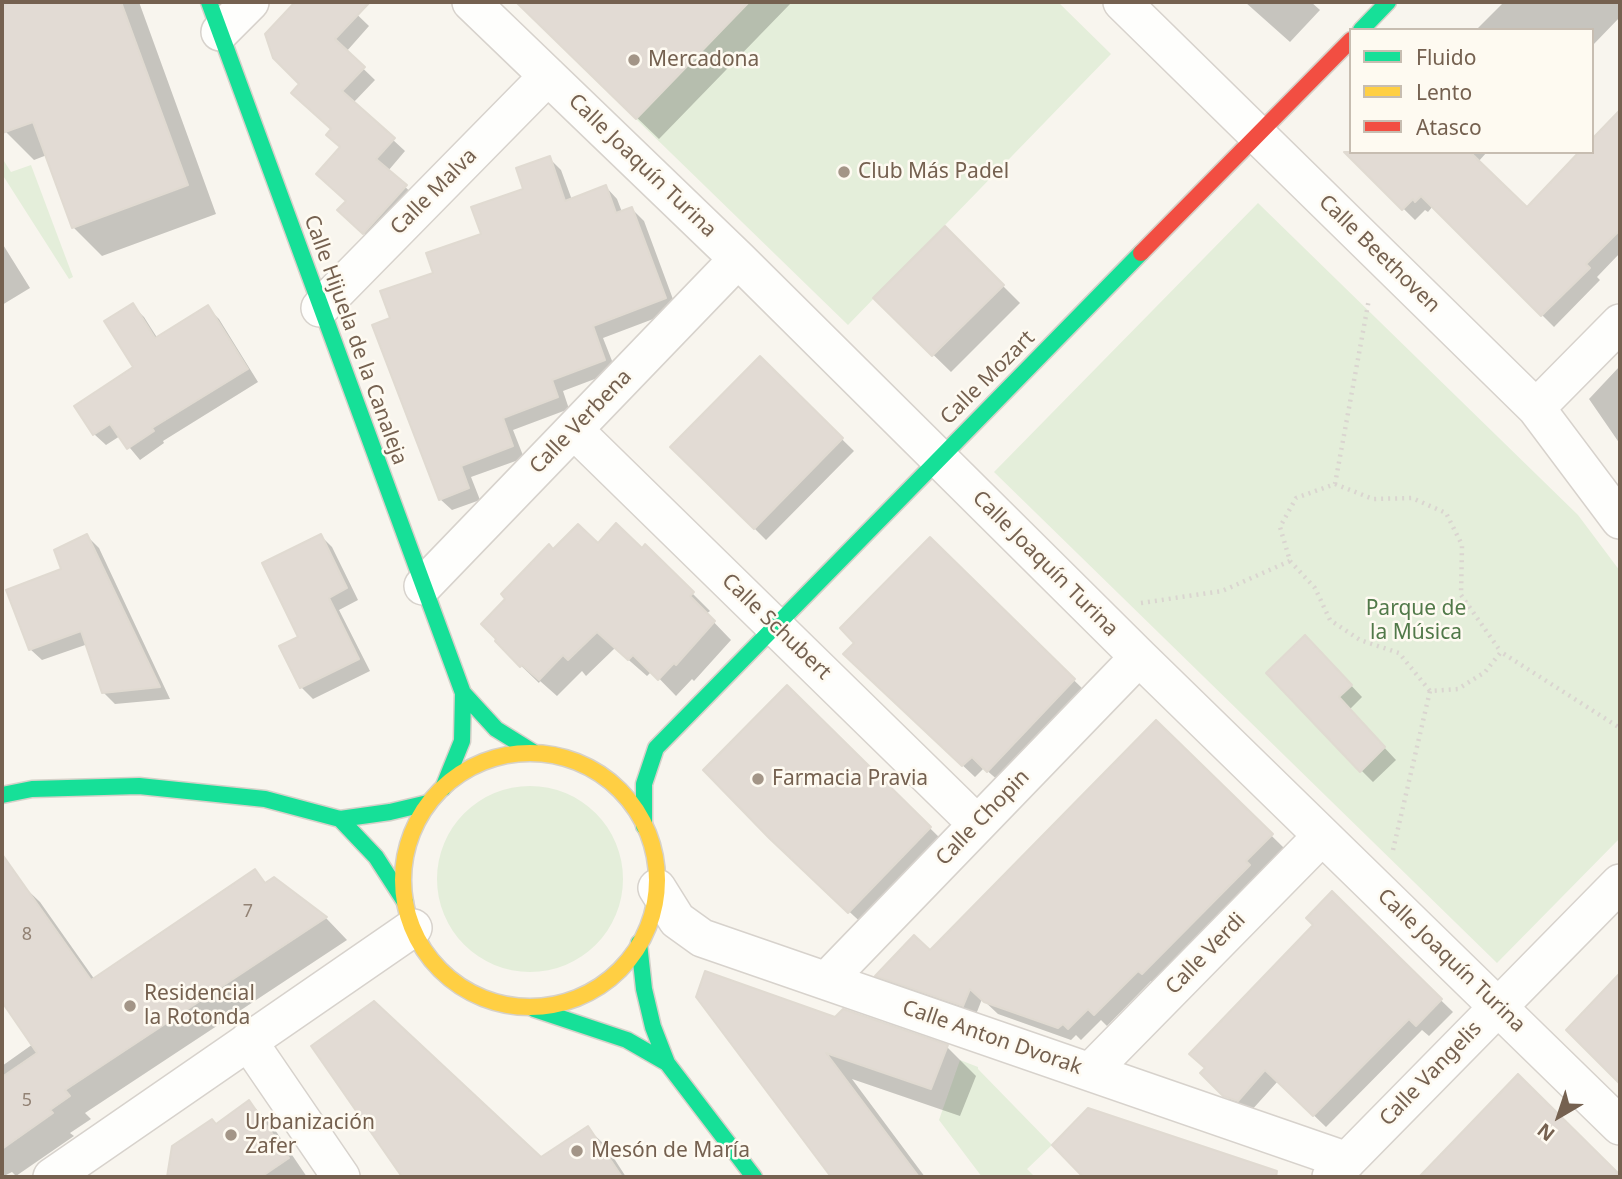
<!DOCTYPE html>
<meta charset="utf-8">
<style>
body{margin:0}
#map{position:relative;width:1622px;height:1179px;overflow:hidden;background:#f8f5ee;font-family:"Noto Sans",sans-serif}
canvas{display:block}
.frame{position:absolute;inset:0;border:4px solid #756150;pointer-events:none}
.legend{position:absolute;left:1349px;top:28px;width:245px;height:126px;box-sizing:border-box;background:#fefaf1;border:2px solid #c7bdb1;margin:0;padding:9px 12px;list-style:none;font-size:21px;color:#756150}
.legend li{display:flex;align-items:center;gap:14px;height:35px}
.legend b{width:35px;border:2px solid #c7bdb1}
.north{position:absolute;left:1524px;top:1081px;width:70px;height:70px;-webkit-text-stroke:5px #fefaf1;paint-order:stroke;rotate:219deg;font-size:19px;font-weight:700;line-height:28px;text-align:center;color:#756150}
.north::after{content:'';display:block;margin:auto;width:24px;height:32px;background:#756150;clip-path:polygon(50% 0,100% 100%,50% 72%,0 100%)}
</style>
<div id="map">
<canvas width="1622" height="1179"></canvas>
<div class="frame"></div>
<ul class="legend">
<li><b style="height:9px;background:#16e098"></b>Fluido</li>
<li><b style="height:9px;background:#ffcf43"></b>Lento</li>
<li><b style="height:9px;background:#f24e42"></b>Atasco</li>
</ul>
<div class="north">N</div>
</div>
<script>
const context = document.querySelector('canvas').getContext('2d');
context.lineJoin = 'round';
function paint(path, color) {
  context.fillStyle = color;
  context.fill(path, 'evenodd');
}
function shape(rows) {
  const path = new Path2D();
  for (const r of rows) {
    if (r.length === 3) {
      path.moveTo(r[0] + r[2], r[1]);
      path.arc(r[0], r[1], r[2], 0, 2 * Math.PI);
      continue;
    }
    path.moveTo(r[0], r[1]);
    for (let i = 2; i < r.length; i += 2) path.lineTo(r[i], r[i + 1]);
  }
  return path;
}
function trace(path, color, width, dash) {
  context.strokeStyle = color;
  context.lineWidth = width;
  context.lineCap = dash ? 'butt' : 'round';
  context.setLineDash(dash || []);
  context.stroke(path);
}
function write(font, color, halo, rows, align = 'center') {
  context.font = font + ' "Noto Sans",sans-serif';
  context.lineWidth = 5;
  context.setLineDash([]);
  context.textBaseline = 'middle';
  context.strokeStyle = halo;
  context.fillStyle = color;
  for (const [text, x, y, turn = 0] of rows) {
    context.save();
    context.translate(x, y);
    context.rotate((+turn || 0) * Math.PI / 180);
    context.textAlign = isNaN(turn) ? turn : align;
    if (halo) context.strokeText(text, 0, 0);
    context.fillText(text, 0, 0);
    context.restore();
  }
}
paint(shape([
 [749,2,1058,2,1111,54,848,325,636,119],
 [2,158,11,172,31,165,73,277,69,279,2,174],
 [1258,203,1578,515,1620,571,1620,838,1497,963,994,472],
 [530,879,93],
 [960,1060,978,1067,978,1069,1052,1145,1027,1169,1035,1177,982,1177,939,1120]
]), '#e4eeda');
paint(shape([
 [2,2,139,2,216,214,102,256,73,227,47,155,34,160,5,131,2,121],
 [297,2,344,2,369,26,346,52,375,80,353,103,405,151,388,171,417,198,376,244,351,222,341,148,333,129,267,34],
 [517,2,792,2,659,139],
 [1245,2,1311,2,1320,10,1290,42],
 [1504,2,1620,2,1620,17,1592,46,1592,30,1476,30],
 [1620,114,1620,253,1597,277,1600,280,1554,327,1433,206,1428,212,1425,210,1415,220,1351,157,1356,152,1487,152,1478,162,1527,209,1592,152,1592,143],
 [549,158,561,170,572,200,606,187,617,199,622,212,632,209,644,221,677,310,603,338,616,371,563,391,569,409,513,430,524,458,471,477,480,500,452,510,440,499,392,319,435,274,483,235,525,190],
 [945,228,1020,303,951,372,875,298],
 [2,243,30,288,2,305],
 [132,305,144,317,158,339,208,308,219,319,258,382,163,441,164,443,140,460,120,436,106,445,94,434,136,367],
 [760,359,854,451,766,540,673,447],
 [1620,366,1620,444,1589,399],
 [87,536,99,548,170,699,115,704,103,692,88,644,42,660,30,649,63,571],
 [321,536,332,547,358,600,339,610,370,671,313,699,301,687,300,638],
 [930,540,1086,692,1000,782,984,768,975,777,857,666,856,643],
 [599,546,642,551,645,546,710,611,706,614,731,640,694,681,692,679,676,696,652,671,647,676,615,648,586,676,582,671,557,696,540,681,539,683,514,659,553,551],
 [1317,649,1362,697,1349,710,1396,760,1373,782,1361,770],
 [787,687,947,845,867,928,789,856],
 [1156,722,1284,848,1257,875,1260,878,1155,985,1151,981,1107,1026,1101,1020,1081,1040,1076,1035,1071,1040,998,1014,982,999,975,1017,889,987,878,976,930,953],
 [255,871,267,884,274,879,326,918,347,940,85,1113,91,1119,70,1133,74,1136,16,1176,12,1172,2,1177,2,1066,33,1044,2,999,2,893,18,881,40,902,95,980],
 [1332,894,1453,1012,1429,1036,1422,1030,1326,1127,1278,1081,1250,1112,1237,1107,1203,1073,1315,925],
 [1620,976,1620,1082,1568,1029],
 [698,996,836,1019,947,1047,976,1076,960,1116,852,1079,925,1177,833,1177],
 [313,1047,541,1159,587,1128,606,1146,626,1177,404,1177],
 [1518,1077,1620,1177,1420,1177],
 [249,1102,271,1124,307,1177,169,1177,174,1147,216,1125],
 [1055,1145,1271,1171,1277,1177,1086,1177]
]), '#0003');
const building = shape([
 [2,2,121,2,188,185,72,228,33,122,2,133,2,2],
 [295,2,370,2,335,39,365,67,342,91,395,138,376,159,407,185,363,234,337,210,346,201,316,174,340,147,326,135,331,129,291,93,299,84,273,58,265,34,295,2],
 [516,2,749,2,636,119,516,2],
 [1620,110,1620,230,1586,264,1590,268,1541,316,1421,196,1415,202,1413,199,1402,210,1344,152,1470,152,1527,207,1579,152,1592,152,1592,139,1620,110],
 [550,156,565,201,606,185,616,213,632,207,666,298,593,326,605,360,552,380,558,397,503,418,513,446,461,466,469,488,439,500,372,325,390,318,380,291,433,273,426,253,481,234,471,207,523,189,516,168,550,156],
 [945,226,1004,285,932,356,873,298,945,226],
 [133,303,155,338,208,305,248,369,152,428,154,431,127,449,110,424,93,435,74,406,133,367,104,321,133,303],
 [760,356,843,438,754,529,670,447,760,356],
 [616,523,642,548,645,544,694,592,690,596,715,621,676,665,674,663,658,680,633,655,628,660,597,632,568,660,563,655,539,680,522,665,520,667,495,641,496,639,481,624,505,599,501,594,549,544,553,549,578,524,598,543,616,523],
 [87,534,160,687,102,693,81,631,29,650,6,590,61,569,54,550,87,534],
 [321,534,347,588,329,598,359,659,300,688,279,646,298,637,262,563,321,534],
 [930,537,1075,679,987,772,972,757,962,766,843,654,854,643,840,628,930,537],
 [1305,635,1352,685,1339,697,1385,747,1360,772,1266,673,1305,635],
 [787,685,931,827,848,913,769,838,703,770,787,685],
 [1156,720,1273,834,1246,861,1250,865,1142,974,1138,971,1094,1015,1088,1009,1068,1029,1063,1024,1058,1028,984,1002,970,989,963,1006,875,976,914,935,930,950,1156,720],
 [2,854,91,980,255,869,265,883,274,877,327,917,65,1090,70,1096,50,1110,53,1113,2,1149,2,1077,37,1053,2,1002,2,854],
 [1332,891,1442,999,1416,1026,1409,1019,1313,1116,1265,1070,1238,1101,1223,1096,1200,1073,1205,1068,1189,1054,1313,925,1306,918,1332,891],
 [705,971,835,1017,843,1009,948,1045,931,1089,826,1053,919,1177,831,1177,696,997,705,971],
 [1620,973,1620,1084,1566,1030,1620,973],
 [374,1001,541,1157,588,1126,622,1177,402,1177,311,1046,374,1001],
 [1518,1074,1620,1175,1620,1177,1419,1177,1518,1074],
 [249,1100,289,1158,261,1177,167,1177,172,1146,212,1119,216,1124,249,1100],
 [1088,1108,1277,1171,1276,1177,1083,1177,1052,1145,1088,1108]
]);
paint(building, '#e2dbd4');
trace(building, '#e0dad1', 2);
const street = shape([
 [471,2,738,259,1139,657,1620,1126],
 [1122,2,1536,408,1620,520],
 [220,32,250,2],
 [320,308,548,76],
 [1536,408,1620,323],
 [574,430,977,824],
 [423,586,738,259],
 [657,888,677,920,702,938,1347,1161],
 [827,980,1139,657],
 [248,1041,341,1177],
 [1090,1072,1322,836],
 [52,1177,413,928],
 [1331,1177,1620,883]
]);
const fast = shape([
 [209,2,463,693,462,741,443,788],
 [1361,30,1388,2],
 [463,693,496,729,533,752],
 [2,795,32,789,139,786,265,799,340,819,390,812,428,803],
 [340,819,376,857,405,902],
 [644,826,644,784,656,748,1141,253],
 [639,943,644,989,653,1027,667,1063,754,1177],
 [534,1009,627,1040,667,1063]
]);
const slow = shape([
 [530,880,127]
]);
const jam = shape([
 [1141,253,1351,40]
]);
trace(street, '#d7d2cc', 40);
trace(fast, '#d6d1c9', 19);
trace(slow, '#d6d1c9', 19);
trace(jam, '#d6d1c9', 19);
trace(shape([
 [1335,484,1373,499,1412,498,1446,513,1462,545,1461,595,1501,652],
 [1290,561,1315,588,1330,620,1360,640,1399,653,1430,691],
 [1141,603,1222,591,1290,561,1280,527,1296,498,1335,484,1369,299],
 [1393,850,1430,691,1458,689,1485,672,1501,652,1620,728]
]), '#dad5d0', 4.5, [2, 5]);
trace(street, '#fefefc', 37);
trace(fast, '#16e098', 16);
trace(slow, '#ffcf43', 16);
trace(jam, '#f24e42', 16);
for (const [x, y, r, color] of [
 [634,60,7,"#a39587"],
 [844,172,7,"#a39587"],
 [758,779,7,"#a39587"],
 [130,1006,7,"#a39587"],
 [231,1135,7,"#a39587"],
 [577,1151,7,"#a39587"]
]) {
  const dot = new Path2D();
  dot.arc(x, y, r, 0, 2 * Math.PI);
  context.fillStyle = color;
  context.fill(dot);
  trace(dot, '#fefaf1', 2.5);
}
write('18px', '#928274', null, [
 ["7",248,912],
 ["8",27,935],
 ["5",27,1101]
]);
write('21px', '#756150', '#fefaf1', [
 ["Mercadona",648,60],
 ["Club Más Padel",858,172],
 ["Farmacia Pravia",772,779],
 ["Residencial",144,994],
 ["la Rotonda",144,1018],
 ["Urbanización",245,1123],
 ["Zafer",245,1147],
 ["Mesón de María",591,1151]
], 'left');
write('21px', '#756150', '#fefaf1', [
 ["Calle Joaquín Turina",642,166,44],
 ["Calle Malva",434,192,-45],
 ["Calle Beethoven",1379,254,44],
 ["Calle Hijuela de la Canaleja",355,340,70],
 ["Calle Mozart",988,378,-45],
 ["Calle Verbena",581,422,-46],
 ["Calle Joaquín Turina",1045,564,45],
 ["Calle Schubert",776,627,44],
 ["Calle Chopin",983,818,-46],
 ["Calle Verdi",1206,954,-46],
 ["Calle Joaquín Turina",1451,961,44],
 ["Calle Anton Dvorak",992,1038,19],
 ["Calle Vangelis",1431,1074,-46]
]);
write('21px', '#517949', '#fefaf1', [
 ["Parque de",1416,609],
 ["la Música",1416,633]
]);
</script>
